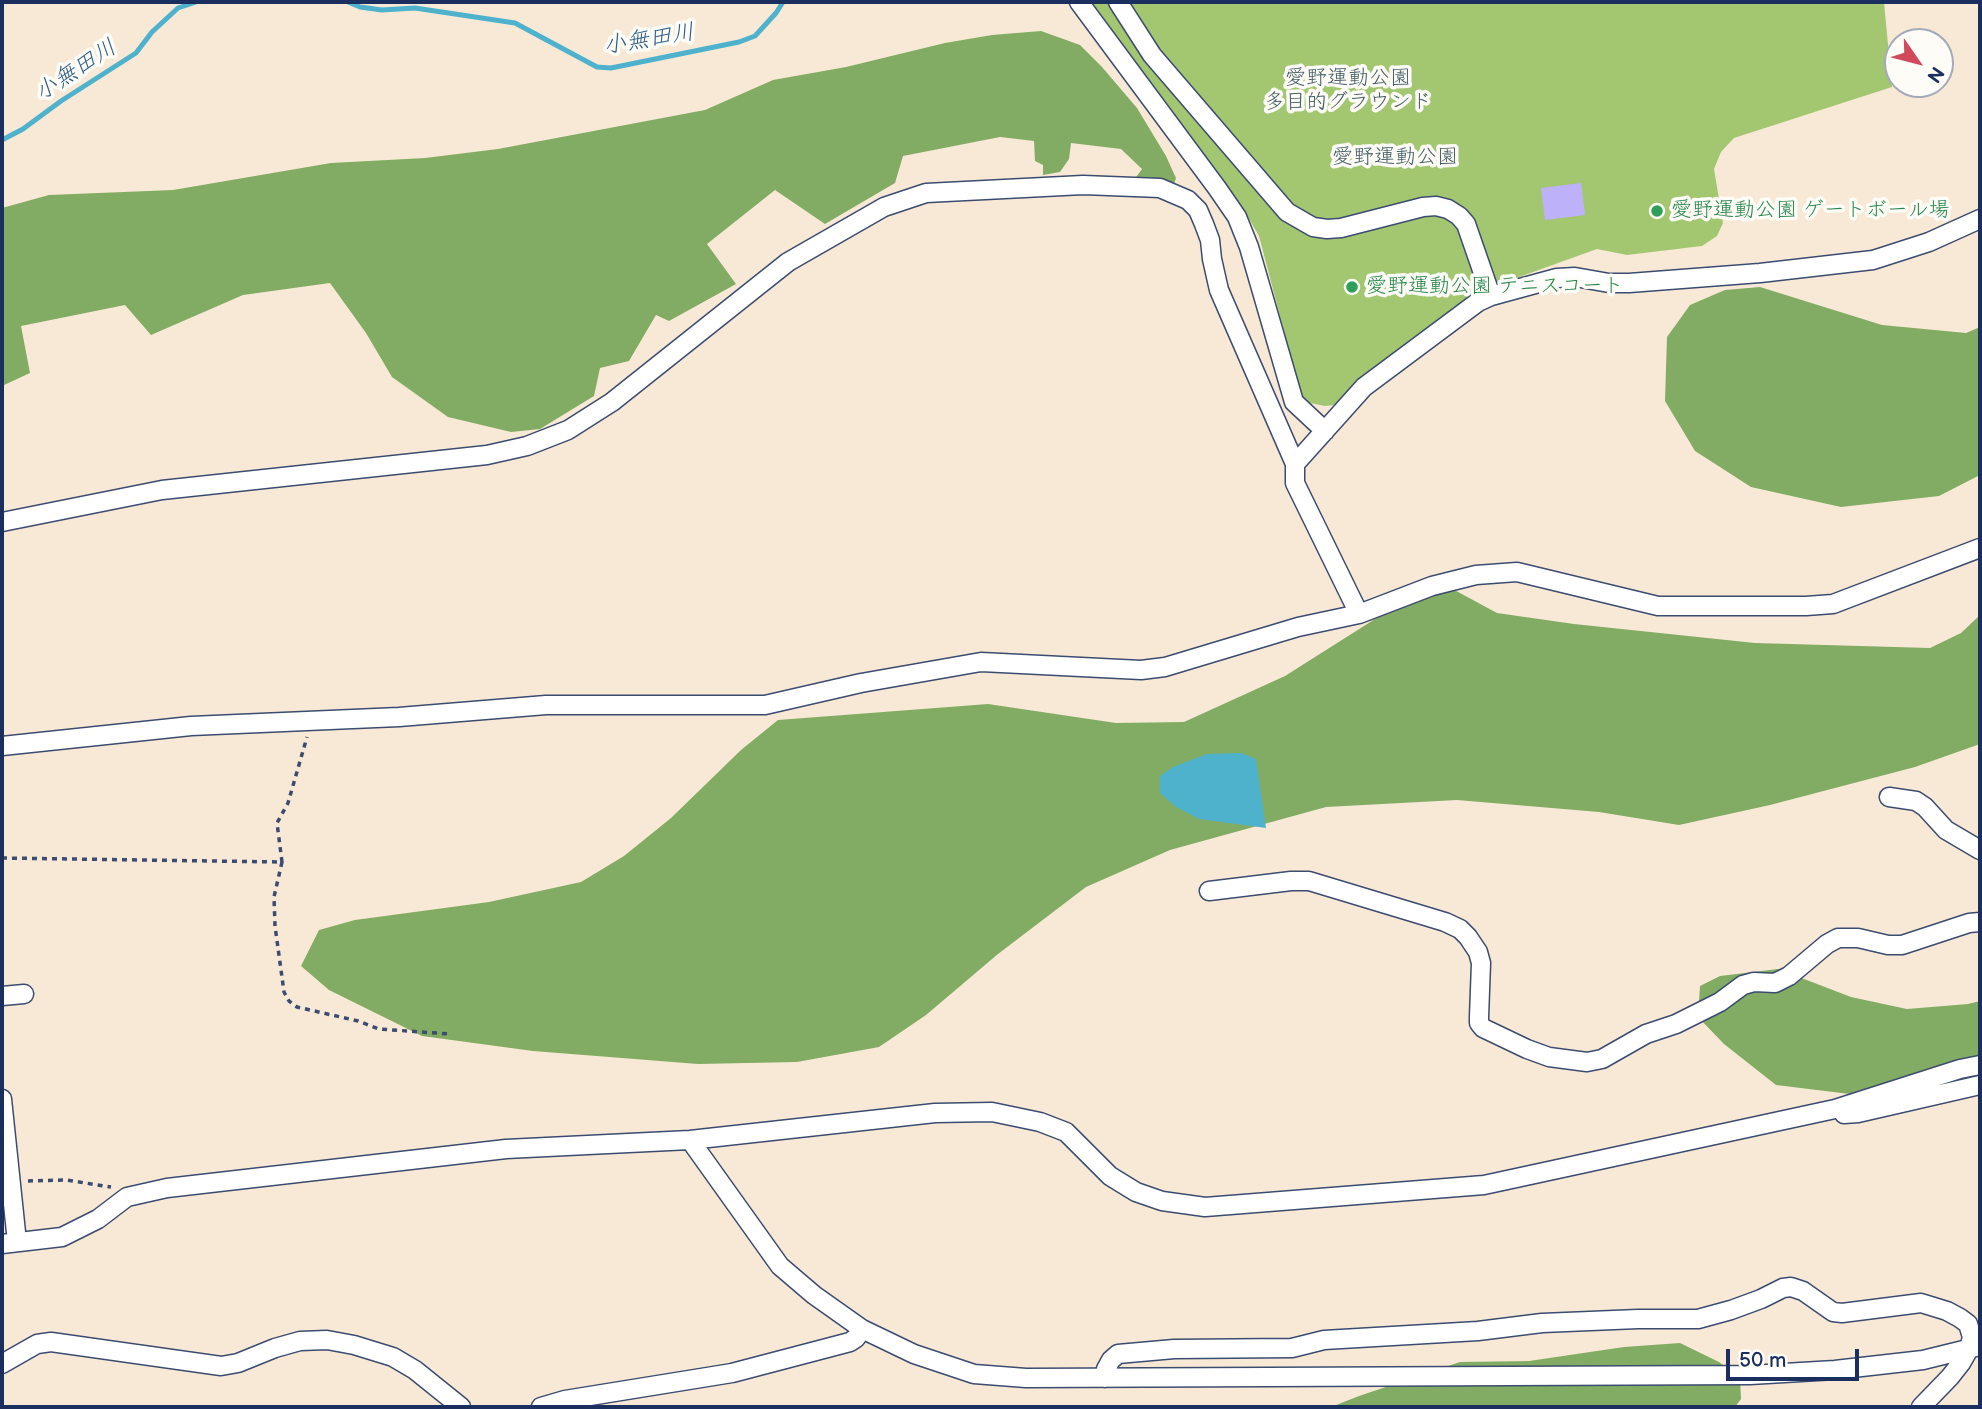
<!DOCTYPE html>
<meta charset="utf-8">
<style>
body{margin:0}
#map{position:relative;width:1982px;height:1409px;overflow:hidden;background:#f8e9d6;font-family:"Balsamiq Sans",sans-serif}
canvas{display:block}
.frame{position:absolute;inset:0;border:4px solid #1b2f5e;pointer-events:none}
.north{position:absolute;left:1884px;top:28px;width:70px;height:70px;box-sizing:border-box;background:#fdfcf7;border:2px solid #a3aaba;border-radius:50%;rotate:125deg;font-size:19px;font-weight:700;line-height:28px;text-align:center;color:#1b2f5e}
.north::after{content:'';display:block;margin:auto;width:24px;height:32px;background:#d1495b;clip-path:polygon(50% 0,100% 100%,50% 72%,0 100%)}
.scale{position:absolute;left:1726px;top:1349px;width:133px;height:32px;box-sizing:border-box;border:4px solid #1b2f5e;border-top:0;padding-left:9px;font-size:21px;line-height:24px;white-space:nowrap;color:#1b2f5e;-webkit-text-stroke:5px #fdfcf7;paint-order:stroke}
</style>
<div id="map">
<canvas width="1982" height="1409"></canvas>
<div class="frame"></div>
<div class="north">N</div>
<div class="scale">50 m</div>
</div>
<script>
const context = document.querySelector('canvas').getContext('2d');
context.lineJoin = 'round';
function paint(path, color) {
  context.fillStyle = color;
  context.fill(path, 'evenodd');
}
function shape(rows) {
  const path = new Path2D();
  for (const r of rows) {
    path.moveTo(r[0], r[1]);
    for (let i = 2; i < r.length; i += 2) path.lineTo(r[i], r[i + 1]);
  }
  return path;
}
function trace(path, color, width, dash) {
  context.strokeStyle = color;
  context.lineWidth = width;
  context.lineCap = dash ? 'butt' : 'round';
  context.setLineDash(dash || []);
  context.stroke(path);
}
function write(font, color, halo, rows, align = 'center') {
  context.font = font + ' "Balsamiq Sans","Klee One",sans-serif';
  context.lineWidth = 7;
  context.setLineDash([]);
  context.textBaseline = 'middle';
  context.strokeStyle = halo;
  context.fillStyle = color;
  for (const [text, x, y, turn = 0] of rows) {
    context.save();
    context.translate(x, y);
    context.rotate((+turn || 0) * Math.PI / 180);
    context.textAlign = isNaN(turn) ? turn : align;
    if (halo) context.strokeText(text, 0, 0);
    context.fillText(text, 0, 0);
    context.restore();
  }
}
paint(shape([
 [1090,2,1884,2,1892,87,1734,138,1721,152,1714,169,1723,223,1717,236,1702,246,1627,255,1597,249,1472,294,1354,387,1335,405,1325,406,1310,403,1301,396,1259,236,1245,212,1103,22]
]), '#a3c771');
paint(shape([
 [1041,31,1080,45,1102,67,1137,108,1166,156,1176,178,1173,187,1134,180,1142,169,1121,149,1071,143,1069,159,1060,172,1043,175,1043,165,1035,161,1034,141,1000,137,903,156,895,183,825,224,775,190,707,244,736,284,669,321,656,315,629,361,600,368,594,396,540,429,511,432,448,417,392,377,366,333,330,283,243,295,151,335,125,305,21,326,30,373,2,386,2,208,49,195,173,190,331,163,425,158,498,149,705,110,773,80,846,67,945,43,992,35],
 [1760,287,1882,325,1966,333,1980,327,1980,475,1939,496,1841,507,1751,487,1695,451,1665,401,1667,337,1690,305,1725,290],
 [1447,586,1497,613,1574,624,1755,643,1930,648,1961,633,1980,615,1980,744,1915,767,1770,805,1679,825,1599,812,1457,800,1326,807,1170,850,1086,887,998,954,926,1015,879,1047,797,1062,698,1064,533,1051,422,1036,329,990,301,966,319,930,355,920,489,902,581,882,624,856,671,818,741,750,778,720,988,704,1116,723,1184,722,1285,676,1405,600],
 [1778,969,1851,997,1907,1009,1968,1004,1980,1001,1980,1084,1858,1095,1776,1085,1724,1044,1698,1017,1700,986,1720,976],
 [1680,1343,1719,1362,1740,1378,1741,1399,1735,1407,1331,1407,1359,1396,1460,1362,1529,1361,1624,1347]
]), '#82ac63');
paint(shape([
 [1241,753,1256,759,1266,828,1199,819,1176,807,1160,793,1160,776,1173,767,1207,754]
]), '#4eb2cd');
trace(shape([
 [348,2,360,7,382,10,415,8,515,23,597,67,611,68,739,42,755,36,776,13,783,2],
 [2,140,23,129,61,101,136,53,152,32,178,8,196,2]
]), '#4eb2cd', 5);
paint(shape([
 [1581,183,1585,215,1545,220,1541,188]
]), '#bdb2fa');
const minor = shape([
 [1079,2,1217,188,1237,217,1249,247,1294,402,1325,431],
 [1118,2,1152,55,1287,212,1313,227,1327,229,1341,228,1423,207,1436,206,1448,209,1459,216,1466,224,1491,296],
 [1295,464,1364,387,1478,302,1491,296,1557,278,1575,277,1609,283,1629,283,1760,273,1873,260,1929,242,1980,219],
 [2,522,162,490,487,455,527,446,568,430,612,402,788,262,884,207,926,193,1083,185,1160,188,1188,200,1198,210,1204,224,1210,240,1212,259,1219,290,1295,464,1295,483,1359,614],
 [2,746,191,726,399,717,546,705,765,705,861,683,981,662,1141,670,1165,667,1298,627,1359,614,1432,586,1476,575,1517,572,1658,606,1806,606,1833,604,1980,548],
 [1889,797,1916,801,1925,807,1946,830,1980,850],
 [1209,891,1291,881,1309,881,1445,922,1460,929,1468,937,1478,952,1481,963,1479,1017,1479,1023,1483,1028,1527,1049,1549,1057,1587,1062,1602,1059,1646,1034,1676,1024,1720,1002,1743,985,1754,982,1775,983,1789,976,1827,944,1838,938,1858,938,1888,945,1902,945,1969,923,1980,922],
 [2,996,24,994],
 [2,1099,17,1242],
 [1844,1114,1858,1113,1980,1085],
 [690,1140,780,1266,814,1295,862,1329,914,1354,974,1374,1026,1378,1750,1375,1835,1370,1923,1360,1980,1346],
 [2,1244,62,1237,98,1219,127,1197,167,1188,506,1149,690,1140,935,1113,992,1112,1040,1122,1066,1132,1110,1176,1136,1192,1162,1201,1205,1207,1484,1185,1835,1109,1960,1069,1980,1065],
 [2,1364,37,1344,51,1342,221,1366,238,1363,275,1348,300,1341,327,1340,354,1345,393,1357,415,1370,461,1407],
 [1105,1378,1106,1369,1111,1360,1118,1354,1174,1349,1292,1348,1324,1340,1478,1331,1542,1323,1638,1319,1698,1319,1731,1310,1761,1299,1783,1288,1791,1287,1803,1291,1833,1312,1842,1313,1921,1303,1947,1311,1960,1318,1968,1324,1972,1337,1969,1349,1961,1363,1950,1377,1921,1407],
 [541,1407,565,1400,732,1373,850,1342,856,1338,862,1329]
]);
trace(minor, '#3c4b70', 21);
trace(shape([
 [2,858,282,862,277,823,288,803,307,737],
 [282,862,274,897,275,926,284,992,289,1001,297,1007,358,1021,379,1029,450,1034],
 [28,1181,66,1180,111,1187]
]), '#3c4b70', 3.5, [5, 5]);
trace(minor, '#fff', 18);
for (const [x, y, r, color] of [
 [1657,211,7,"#2e9e5b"],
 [1352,287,7,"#2e9e5b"]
]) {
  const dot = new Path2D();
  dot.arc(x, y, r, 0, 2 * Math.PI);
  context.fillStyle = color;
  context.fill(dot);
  trace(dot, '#fdfcf7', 2.5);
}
write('21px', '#445d64', '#fdfcf7', [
 ["愛野運動公園",1348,79],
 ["多目的グラウンド",1348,103],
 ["愛野運動公園",1395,158]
]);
write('21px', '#27864d', '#fdfcf7', [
 ["愛野運動公園 ゲートボール場",1671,211],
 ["愛野運動公園 テニスコート",1366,287]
], 'left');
write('italic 23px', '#2d5d85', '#fdfcf7', [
 ["小無田川",649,40,-9],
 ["小無田川",76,71,-33]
]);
</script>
